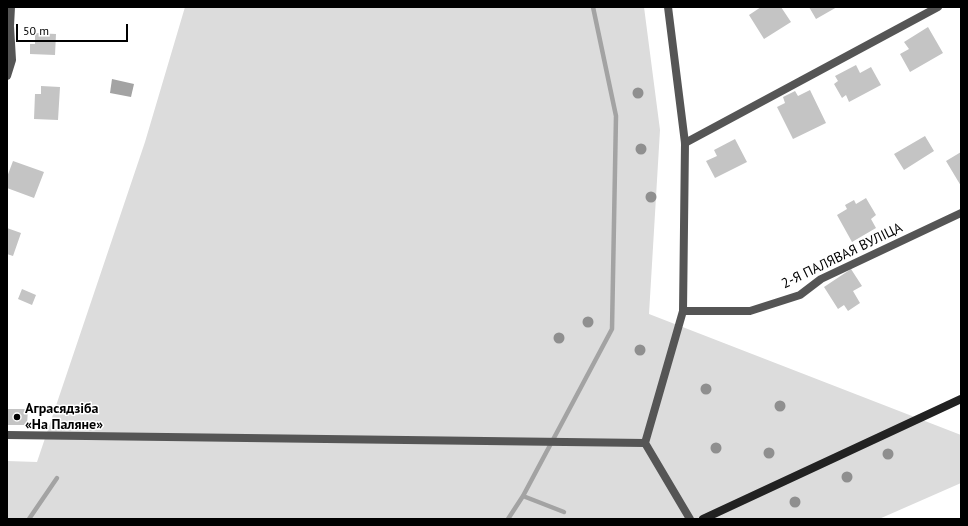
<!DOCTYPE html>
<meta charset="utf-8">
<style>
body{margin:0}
#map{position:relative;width:968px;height:526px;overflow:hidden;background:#fff;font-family:"PT Sans",sans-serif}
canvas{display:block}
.frame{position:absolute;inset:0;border:8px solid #000;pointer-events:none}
.scale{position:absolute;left:16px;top:24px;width:112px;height:18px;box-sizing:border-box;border:2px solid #000;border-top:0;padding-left:5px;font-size:12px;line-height:14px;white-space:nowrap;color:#000;-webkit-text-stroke:3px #fff;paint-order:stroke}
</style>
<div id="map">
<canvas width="968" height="526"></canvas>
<div class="frame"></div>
<div class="scale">50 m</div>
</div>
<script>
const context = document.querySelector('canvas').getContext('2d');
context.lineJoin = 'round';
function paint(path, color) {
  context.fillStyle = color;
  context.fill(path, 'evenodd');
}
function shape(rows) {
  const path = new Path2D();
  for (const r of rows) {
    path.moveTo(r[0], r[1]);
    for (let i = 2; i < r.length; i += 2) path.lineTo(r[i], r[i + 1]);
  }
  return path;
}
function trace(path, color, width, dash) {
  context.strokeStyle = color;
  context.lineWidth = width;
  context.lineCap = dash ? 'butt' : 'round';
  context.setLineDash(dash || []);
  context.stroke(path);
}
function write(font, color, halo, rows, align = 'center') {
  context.font = font + ' "PT Sans",sans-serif';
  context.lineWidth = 3;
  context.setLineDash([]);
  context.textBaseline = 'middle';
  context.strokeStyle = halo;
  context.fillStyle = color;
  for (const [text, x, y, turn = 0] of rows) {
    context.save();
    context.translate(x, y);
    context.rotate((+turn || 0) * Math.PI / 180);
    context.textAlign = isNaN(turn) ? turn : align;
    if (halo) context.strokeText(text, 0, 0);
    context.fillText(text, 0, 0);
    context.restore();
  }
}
paint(shape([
 [185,7,644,7,660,130,649,314,961,435,961,483,879,519,7,519,7,461,37,462,145,142]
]), '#dcdcdc');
paint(shape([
 [112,79,134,84,131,97,110,93]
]), '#a3a3a3');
trace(shape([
 [523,496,564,512],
 [29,519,57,478],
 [508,519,523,496,612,329,616,116,593,7]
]), '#a3a3a3', 4.5);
paint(shape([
 [761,7,781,7,791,22,764,39,749,15],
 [809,7,837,7,816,19],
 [928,27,943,53,910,72,900,54,909,49,904,42],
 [35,33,56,34,55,55,30,54,30,44,35,44],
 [856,65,860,73,871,67,881,85,849,102,846,95,842,98,834,84,838,81,835,76],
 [41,86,60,87,58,120,34,119,35,94,41,94],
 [810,90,826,123,793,139,777,107,785,103,783,97,795,91,798,96],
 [925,136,934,151,904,170,894,154],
 [735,139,747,162,715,178,706,161,717,156,714,150],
 [961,152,961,186,946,161],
 [13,161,44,172,34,198,7,188,7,177],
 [866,198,876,215,871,219,876,228,852,242,837,215,847,209,845,205,854,200,856,204],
 [7,228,21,233,13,256,7,254],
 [851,269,862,286,853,291,860,303,848,311,844,305,838,309,824,287],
 [22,289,36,295,32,305,18,299],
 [7,409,28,409,27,425,7,425]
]), '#c4c4c4');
trace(shape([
 [7,76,12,60,10,26,11,7],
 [685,143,938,7],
 [683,311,750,311,800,295,821,279,961,213],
 [7,435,645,443,690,519],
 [645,443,683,311,685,143,668,7]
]), '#555', 8);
trace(shape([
 [703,519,961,399]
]), '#222', 8);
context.fillStyle = '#8f8f8f';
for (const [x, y] of [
 [638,93],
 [641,149],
 [651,197],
 [588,322],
 [559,338],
 [640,350],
 [706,389],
 [780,406],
 [716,448],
 [769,453],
 [888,454],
 [847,477],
 [795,502]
]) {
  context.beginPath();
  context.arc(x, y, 5.5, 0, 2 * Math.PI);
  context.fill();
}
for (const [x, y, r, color] of [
 [17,417,4,"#000"]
]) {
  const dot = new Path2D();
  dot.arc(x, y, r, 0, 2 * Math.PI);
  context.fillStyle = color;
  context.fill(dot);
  trace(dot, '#fff', 1.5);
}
write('14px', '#000', '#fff', [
 ["2-Я ПАЛЯВАЯ ВУЛІЦА",842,256,-26]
]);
write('bold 14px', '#000', '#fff', [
 ["Аграсядзіба",25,409],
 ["«На Паляне»",25,425]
], 'left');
</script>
